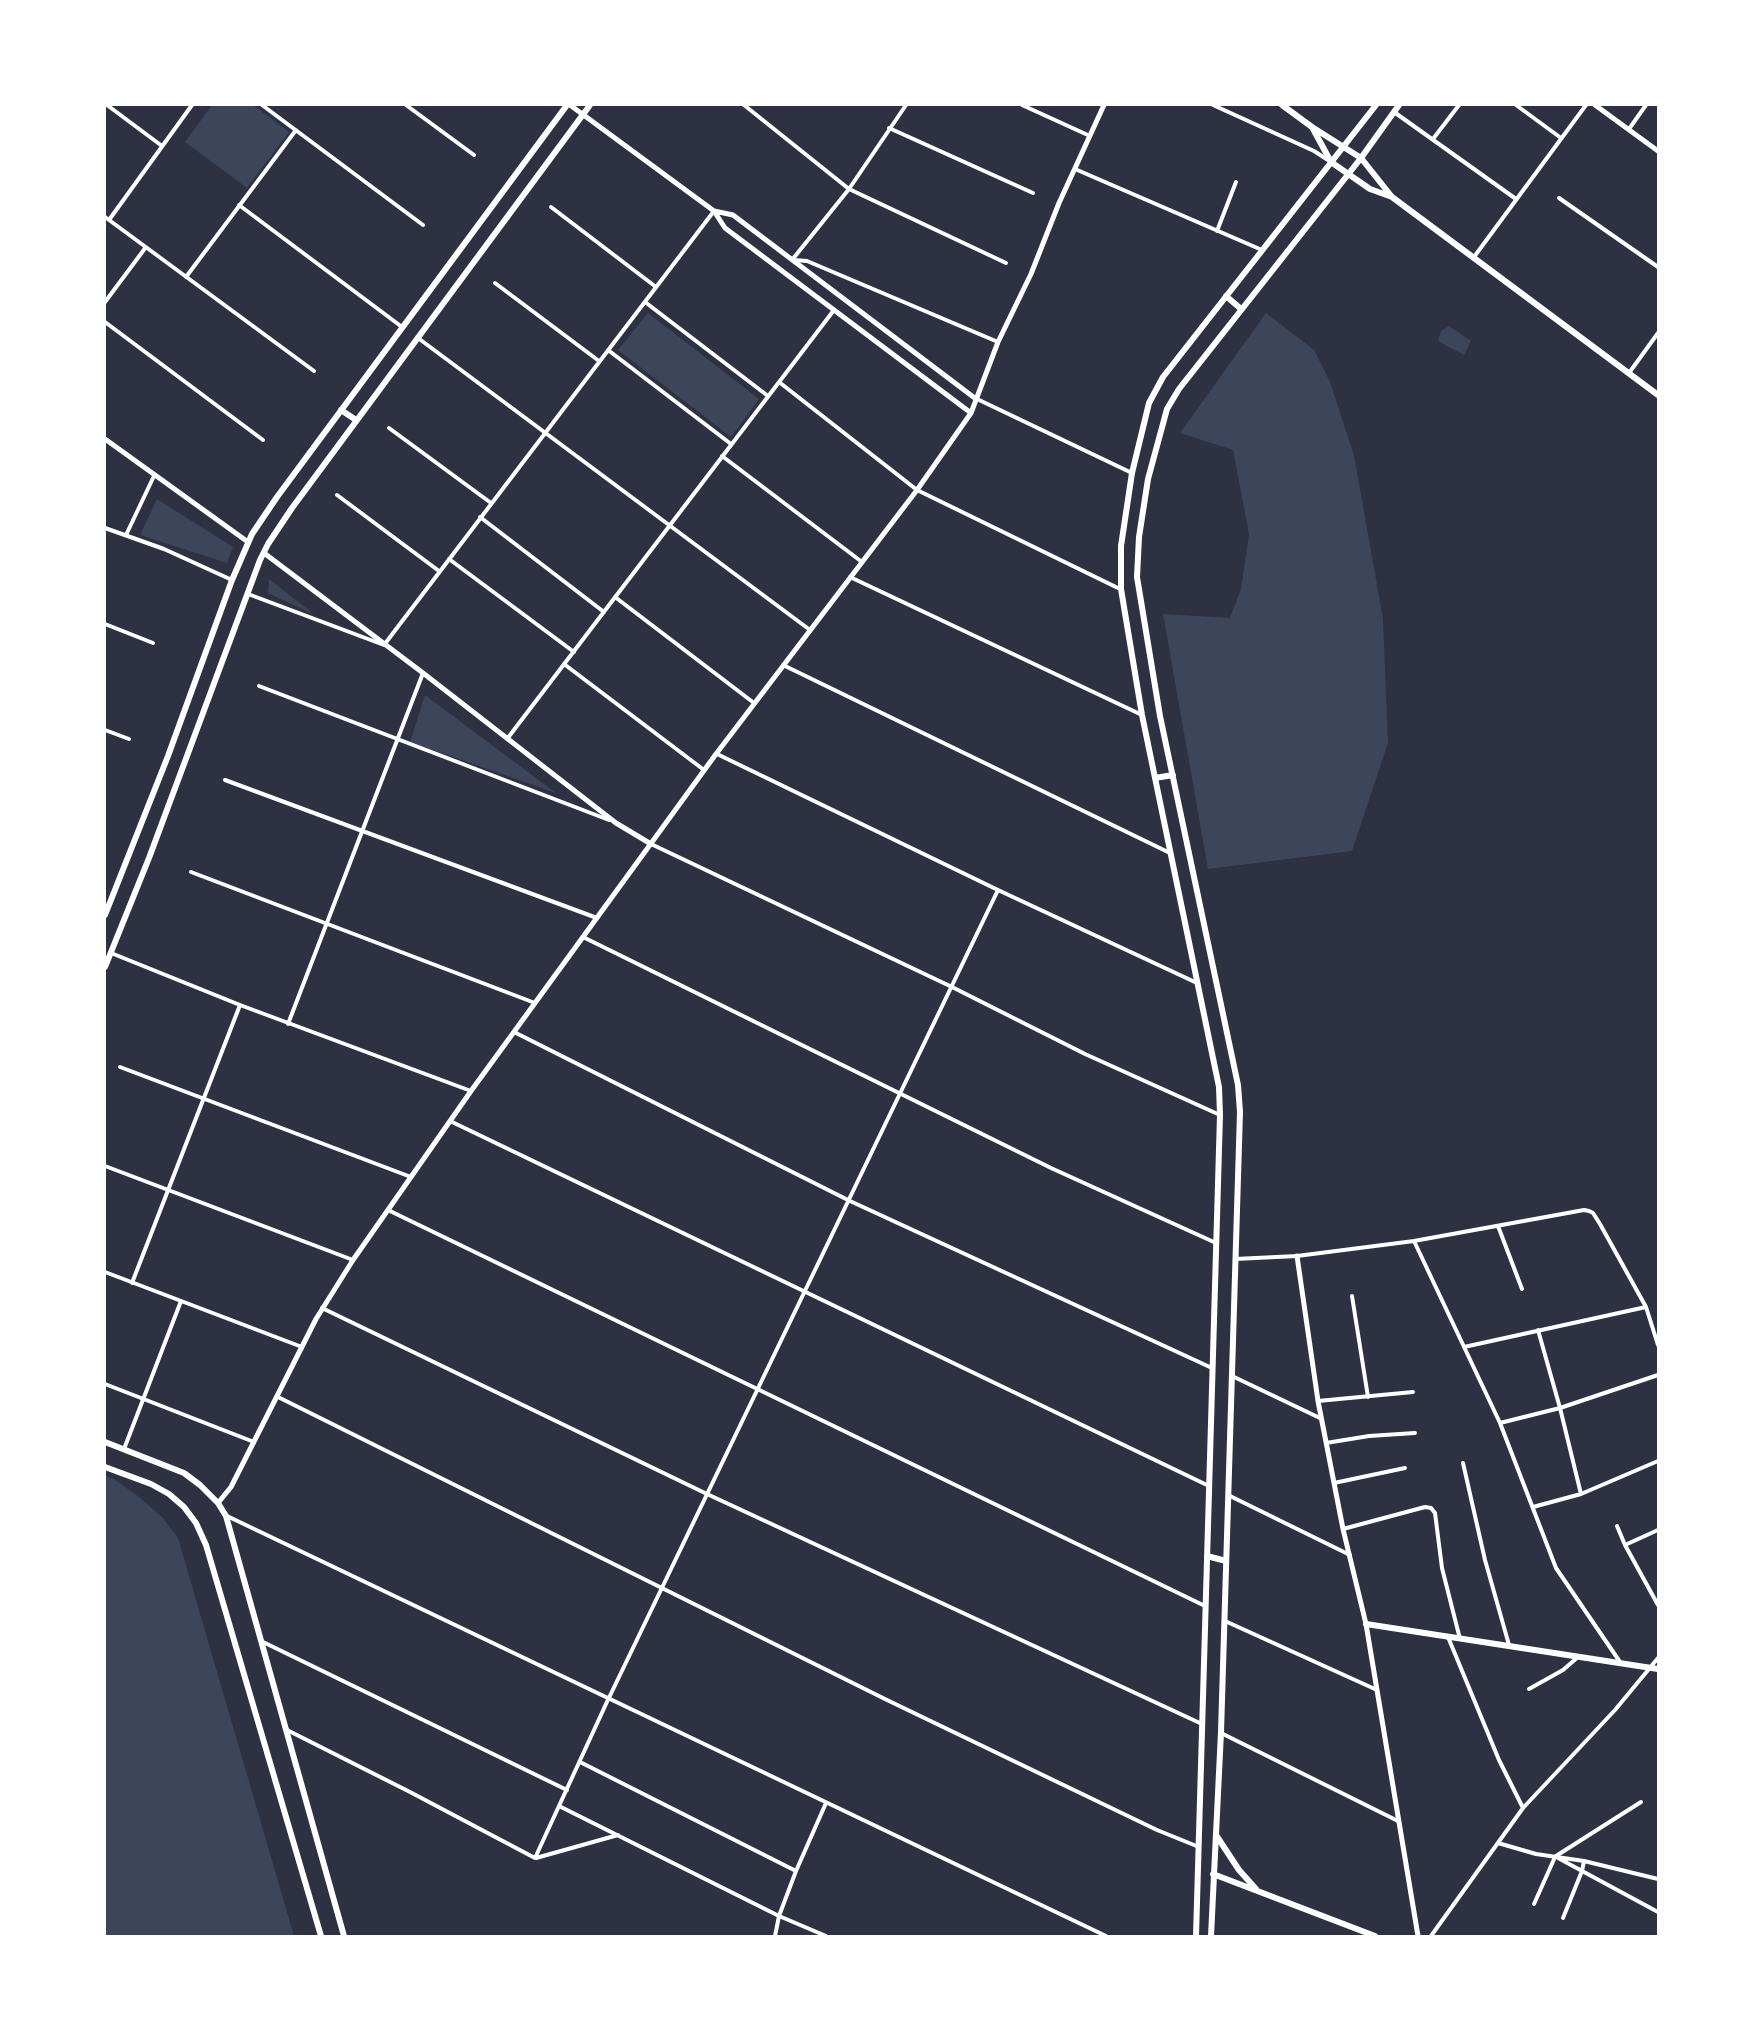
<!DOCTYPE html>
<style>
body{margin:0}
#map{position:relative;width:1763px;height:2041px;overflow:hidden;background:#2d3142;font-family:Quicksand,sans-serif}
canvas{display:block}
.frame{position:absolute;inset:0;border:106px solid #fff;pointer-events:none}
</style>
<div id="map">
<canvas width="1763" height="2041"></canvas>
<div class="frame"></div>
</div>
<script>
const context = document.querySelector('canvas').getContext('2d');
context.lineJoin = 'round';
function paint(path, color) {
  context.fillStyle = color;
  context.fill(path, 'evenodd');
}
function shape(rows) {
  const path = new Path2D();
  for (const r of rows) {
    path.moveTo(r[0], r[1]);
    for (let i = 2; i < r.length; i += 2) path.lineTo(r[i], r[i + 1]);
  }
  return path;
}
function trace(path, color, width, dash) {
  context.strokeStyle = color;
  context.lineWidth = width;
  context.lineCap = dash ? 'butt' : 'round';
  context.setLineDash(dash || []);
  context.stroke(path);
}
paint(shape([
 [212,105,253,105,289,132,247,188,185,142],
 [648,313,759,399,731,437,618,350],
 [1266,313,1314,350,1330,382,1354,455,1383,619,1388,743,1352,851,1208,869,1163,614,1230,618,1241,589,1249,534,1233,450,1180,433],
 [1449,326,1471,341,1464,355,1438,341,1441,331],
 [157,499,233,547,227,563,140,535],
 [269,579,315,615,268,593],
 [425,695,556,793,410,742],
 [105,1476,114,1479,139,1497,163,1518,178,1538,294,1936,105,1936]
]), '#3c4559');
trace(shape([
 [107,105,162,146],
 [262,105,423,225],
 [406,105,474,155],
 [744,105,849,189,1006,263],
 [1022,105,1090,136],
 [1213,105,1314,151,1328,160],
 [1516,105,1561,138],
 [1394,112,1516,199],
 [889,128,1033,193],
 [1629,129,1646,105],
 [1433,139,1459,105],
 [1075,169,1262,250],
 [1559,198,1658,267],
 [239,205,402,327],
 [551,207,656,287],
 [105,217,314,371],
 [109,220,192,105],
 [1217,231,1236,182],
 [1474,257,1586,105],
 [792,260,849,189,906,105],
 [793,260,807,261,998,342],
 [186,277,296,130],
 [495,283,599,361],
 [105,302,146,247],
 [645,302,768,396],
 [105,322,263,440],
 [418,338,810,630],
 [608,350,731,444],
 [1629,373,1658,333],
 [779,382,917,490,1120,589],
 [977,399,1132,473],
 [389,428,491,503],
 [722,456,862,562],
 [337,495,439,571],
 [480,517,604,612],
 [105,528,164,549,232,580],
 [126,535,154,476],
 [449,559,574,652],
 [850,577,1142,715],
 [248,594,384,645,714,211],
 [615,597,754,703],
 [105,624,153,643],
 [564,664,704,770],
 [783,665,1170,853],
 [259,686,609,820],
 [105,730,129,739],
 [507,739,834,310],
 [717,754,998,890,1197,983],
 [225,780,597,918],
 [651,844,952,987,1085,1054,1220,1115],
 [191,872,535,1003],
 [583,937,1051,1168,1216,1243],
 [111,953,240,1005,471,1091],
 [288,1024,423,673],
 [514,1032,850,1201,1212,1368],
 [120,1067,411,1177],
 [450,1121,1209,1486],
 [105,1166,353,1260],
 [388,1210,1205,1606],
 [1498,1226,1522,1289],
 [1414,1241,1500,1423,1556,1568,1620,1662],
 [1235,1259,1297,1256,1414,1241,1584,1210,1589,1211,1593,1213,1600,1224,1646,1307,1658,1345],
 [105,1272,302,1347],
 [132,1283,240,1005],
 [1352,1296,1368,1397],
 [322,1308,707,1494,1202,1724],
 [1538,1330,1560,1408,1581,1494],
 [1464,1347,1646,1307],
 [1232,1376,1322,1419],
 [105,1384,254,1442],
 [278,1397,887,1700,1157,1830,1199,1847],
 [1318,1401,1413,1392],
 [1500,1423,1560,1408,1658,1375],
 [1326,1443,1369,1436,1415,1433],
 [124,1449,181,1301],
 [1463,1463,1485,1560,1509,1645],
 [1334,1483,1405,1468],
 [1228,1495,1350,1555],
 [1533,1507,1581,1494,1658,1461],
 [227,1516,1106,1936],
 [1617,1526,1625,1545,1658,1605],
 [1343,1529,1425,1507,1431,1508,1435,1513,1442,1568,1460,1639],
 [1625,1545,1658,1530],
 [1225,1621,1377,1690],
 [1448,1637,1499,1760,1523,1808],
 [263,1642,567,1790],
 [1529,1689,1563,1670,1578,1657],
 [287,1730,410,1792,535,1858],
 [1221,1733,1398,1821],
 [580,1762,796,1871],
 [559,1806,779,1916,826,1936],
 [1498,1843,1536,1854,1584,1861,1658,1879],
 [1556,1856,1641,1802],
 [535,1858,606,1704,998,890],
 [536,1858,618,1835],
 [1558,1858,1658,1912],
 [1534,1904,1555,1857],
 [1563,1918,1582,1871,1584,1861],
 [775,1936,779,1916,796,1871,826,1803],
 [1431,1936,1523,1808,1615,1710,1658,1658]
]), '#fff', 4);
trace(shape([
 [570,105,714,211,733,215,976,399],
 [1595,105,1658,151],
 [714,211,725,228,971,413],
 [105,439,248,542],
 [264,553,423,673,616,823,651,844],
 [1297,1256,1318,1401,1343,1529,1366,1624,1418,1936],
 [218,1503,231,1487,316,1319,353,1260,471,1091,716,754,917,490,971,413,998,342,1031,274,1059,203,1104,105]
]), '#fff', 5);
trace(shape([
 [1282,105,1312,127,1361,158,1392,197,1370,189,1331,162,1312,127],
 [1392,197,1658,395],
 [1226,296,1241,309],
 [341,410,356,420],
 [1155,778,1173,775],
 [105,915,168,756,232,580,252,534,277,497,567,105],
 [105,967,149,858,260,560,268,544,292,508,590,105],
 [105,1442,184,1473,200,1485,218,1503,226,1516,344,1936],
 [105,1467,151,1484,169,1494,184,1507,196,1523,206,1545,321,1936],
 [1207,1556,1226,1561],
 [1366,1624,1658,1669],
 [1216,1835,1239,1870,1256,1889],
 [1213,1874,1375,1936],
 [1196,1936,1220,1115,1219,1087,1142,715,1121,589,1121,546,1132,473,1149,403,1163,377,1376,105],
 [1211,1936,1221,1732,1240,1112,1238,1085,1160,716,1137,577,1139,537,1148,479,1167,409,1179,389,1361,158,1399,105]
]), '#fff', 6);
</script>
